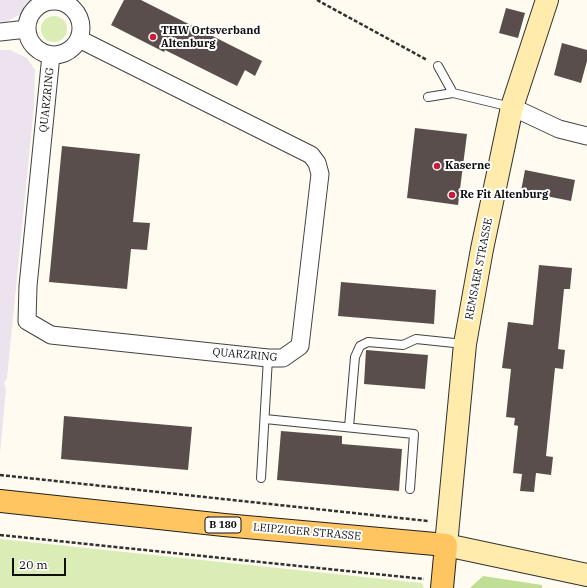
<!DOCTYPE html>
<style>
body{margin:0}
#map{position:relative;width:587px;height:588px;overflow:hidden;background:#fffbf1;font-family:"IBM Plex Serif",serif}
canvas{display:block}
.scale{position:absolute;left:12px;top:558px;width:54px;height:18px;box-sizing:border-box;border:2px solid #0f0f0f;border-top:0;padding-left:5px;font-size:12px;line-height:14px;white-space:nowrap;color:#0f0f0f;-webkit-text-stroke:3px #fff;paint-order:stroke}
</style>
<div id="map">
<canvas width="587" height="588"></canvas>
<div class="scale">20 m</div>
</div>
<script>
const context = document.querySelector('canvas').getContext('2d');
context.lineJoin = 'round';
function paint(path, color) {
  context.fillStyle = color;
  context.fill(path, 'evenodd');
}
function shape(rows) {
  const path = new Path2D();
  for (const r of rows) {
    if (r.length === 3) {
      path.moveTo(r[0] + r[2], r[1]);
      path.arc(r[0], r[1], r[2], 0, 2 * Math.PI);
      continue;
    }
    path.moveTo(r[0], r[1]);
    for (let i = 2; i < r.length; i += 2) path.lineTo(r[i], r[i + 1]);
  }
  return path;
}
function trace(path, color, width, dash) {
  context.strokeStyle = color;
  context.lineWidth = width;
  context.lineCap = dash ? 'butt' : 'round';
  context.setLineDash(dash || []);
  context.stroke(path);
}
function write(font, color, halo, rows, align = 'center') {
  context.font = font + ' "IBM Plex Serif",serif';
  context.lineWidth = 4;
  context.setLineDash([]);
  context.textBaseline = 'middle';
  context.strokeStyle = halo;
  context.fillStyle = color;
  for (const [text, x, y, turn = 0] of rows) {
    context.save();
    context.translate(x, y);
    context.rotate((+turn || 0) * Math.PI / 180);
    context.textAlign = isNaN(turn) ? turn : align;
    if (halo) context.strokeText(text, 0, 0);
    context.fillText(text, 0, 0);
    context.restore();
  }
}
paint(shape([
 [0,0,35,0,21,14,6,22,0,22],
 [0,50,10,50,27,58,35,70,34,106,7,378,4,383,6,389,0,454]
]), '#ece3ee');
paint(shape([
 [54,29,13],
 [0,539,422,583,424,588,0,588]
]), '#daedb7');
paint(shape([
 [483,576,542,585,542,588,470,588]
]), '#c0df95');
paint(shape([
 [124,0,141,0,262,61,255,76,245,70,237,86,165,50,164,52,111,25],
 [506,8,525,13,518,38,499,33],
 [562,43,587,50,587,61,581,83,554,75],
 [415,128,467,134,458,205,407,198],
 [62,146,140,154,133,222,150,223,147,250,131,249,127,289,49,282],
 [525,170,575,180,571,201,521,191],
 [539,265,572,268,570,289,564,289,558,349,565,350,563,369,555,368,546,456,553,457,551,475,536,473,534,492,520,491,522,474,513,473,518,426,514,425,515,418,506,417,511,369,502,368,508,322,533,325],
 [341,282,436,290,434,324,338,316],
 [366,350,428,355,425,389,364,384],
 [64,416,192,427,188,470,61,459],
 [281,431,342,436,342,444,402,449,399,491,277,480]
]), '#594e4b');
const lane = shape([
 [438,66,453,93],
 [428,97,453,93,511,107],
 [265,419,414,434,410,489],
 [349,427,355,357,360,346,368,342,403,345,416,339,464,344],
 [261,478,268,358]
]);
const street = shape([
 [54,28,27],
 [0,32,27,29],
 [51,55,28,286,27,321,51,335,268,358,283,358,300,346,320,174,317,163,311,155,79,39],
 [512,107,559,129,587,136]
]);
const secondary = shape([
 [547,0,512,107,482,249,465,344,446,545,587,575]
]);
const primary = shape([
 [0,501,224,525,446,545,442,588]
]);
trace(lane, '#424242', 10);
trace(street, '#424242', 19);
trace(secondary, '#313131', 24);
trace(primary, '#202020', 24);
trace(shape([
 [317,0,427,60],
 [0,475,428,521],
 [0,535,424,579]
]), '#313131', 2.5, [4, 2]);
trace(lane, '#fff', 8);
trace(street, '#fff', 17);
trace(secondary, '#ffecac', 22);
trace(primary, '#ffc561', 22);
for (const [x, y, r, color] of [
 [153,37,4,"#ca1c3a"],
 [437,166,4,"#ca1c3a"],
 [452,195,4,"#ca1c3a"]
]) {
  const dot = new Path2D();
  dot.arc(x, y, r, 0, 2 * Math.PI);
  context.fillStyle = color;
  context.fill(dot);
  trace(dot, '#fff', 1.5);
}
for (const [x, y, w] of [
 [223,525,36]
]) {
  const box = new Path2D();
  box.roundRect(x - w / 2, y - 8, w, 16, 3);
  context.fillStyle = '#fff';
  context.fill(box);
  trace(box, '#0f0f0f', 1);
}
write('bold 10px', '#0f0f0f', null, [
 ["B 180",223,525]
]);
write('bold 11px', '#0f0f0f', '#fff', [
 ["THW Ortsverband",161,31],
 ["Altenburg",161,44],
 ["Kaserne",445,166],
 ["Re Fit Altenburg",460,195]
], 'left');
write('11px', '#0f0f0f', '#fff', [
 ["QUARZRING",47,100,-84],
 ["REMSAER STRASSE",479,269,-79],
 ["QUARZRING",245,355,5],
 ["LEIPZIGER STRASSE",307,532,5]
]);
</script>
